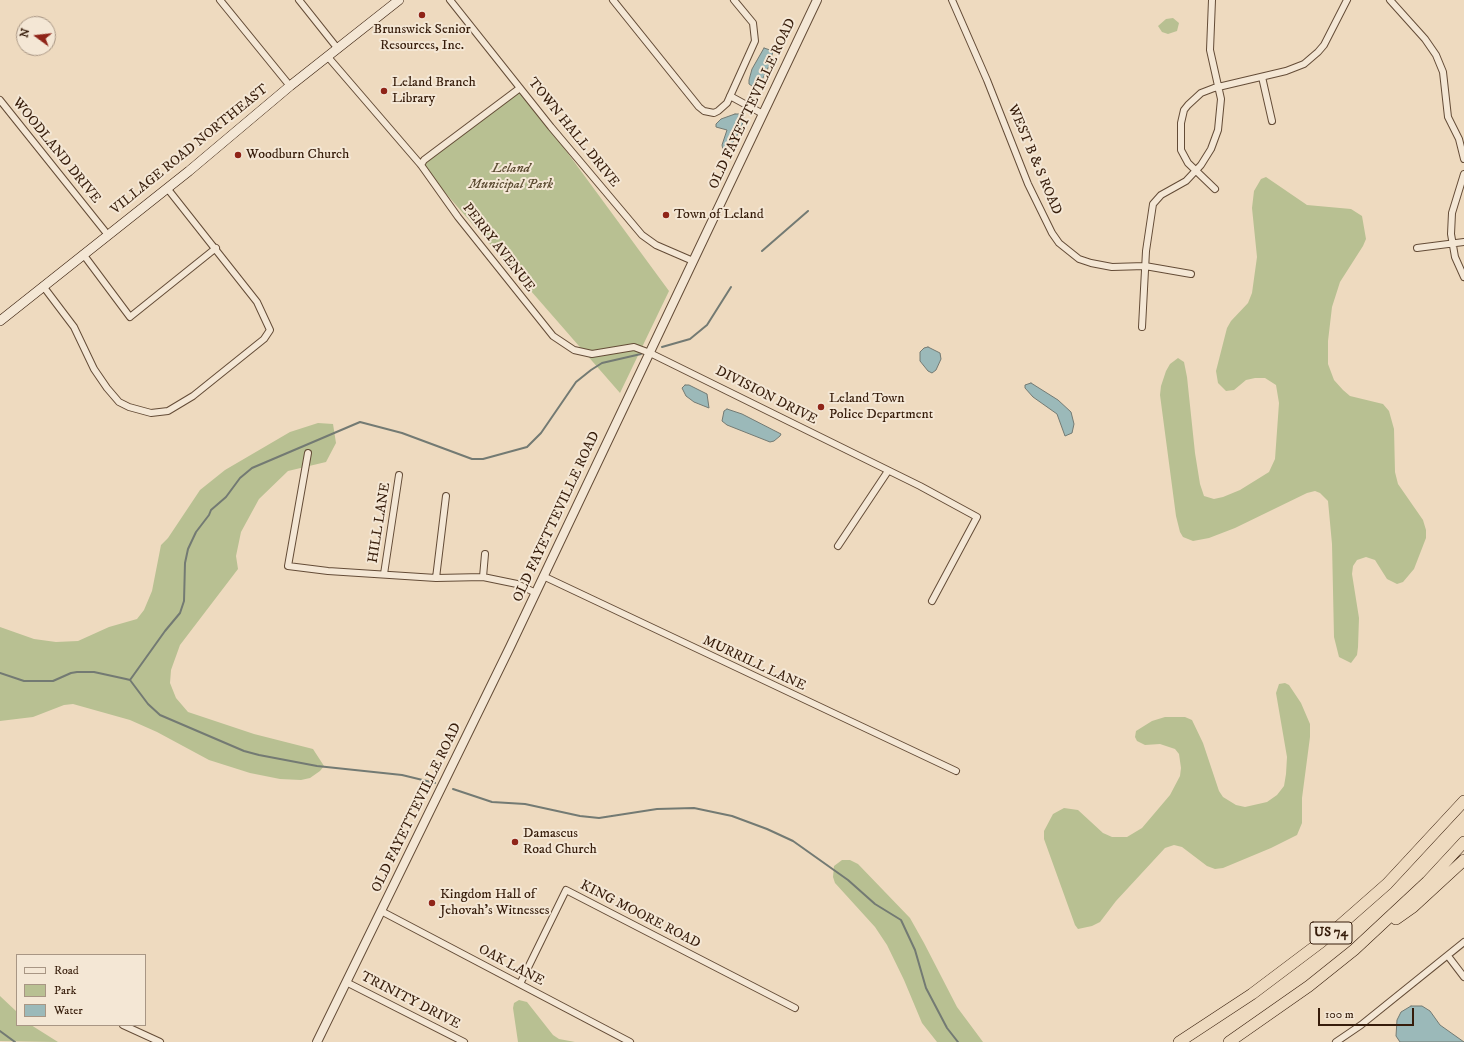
<!DOCTYPE html>
<meta charset="utf-8">
<style>
body{margin:0}
#map{position:relative;width:1464px;height:1042px;overflow:hidden;background:#eedabf;font-family:"IM FELL DW Pica",serif}
canvas{display:block}
.legend{position:absolute;left:16px;top:954px;width:130px;height:72px;box-sizing:border-box;background:#f4e7d5;border:1px solid #a89684;margin:0;padding:5px 7px;list-style:none;font-size:12px;color:#361c0a}
.legend li{display:flex;align-items:center;gap:8px;height:20px}
.legend b{width:20px;border:1px solid #a89684}
.north{position:absolute;left:16px;top:16px;width:40px;height:40px;box-sizing:border-box;background:#f4e7d5;border:1px solid #a89684;border-radius:50%;rotate:285deg;font-size:11px;font-weight:700;line-height:16px;text-align:center;color:#361c0a}
.north::after{content:'';display:block;margin:auto;width:14px;height:18px;background:#8f2418;clip-path:polygon(50% 0,100% 100%,50% 72%,0 100%)}
.scale{position:absolute;left:1318px;top:1008px;width:96px;height:18px;box-sizing:border-box;border:2px solid #361c0a;border-top:0;padding-left:5px;font-size:12px;line-height:14px;white-space:nowrap;color:#361c0a;-webkit-text-stroke:3px #f4e7d5;paint-order:stroke}
</style>
<div id="map">
<canvas width="1464" height="1042"></canvas>
<ul class="legend">
<li><b style="height:5px;background:#f4e7d5"></b>Road</li>
<li><b style="height:11px;background:#b8c092"></b>Park</li>
<li><b style="height:11px;background:#9bb9b9"></b>Water</li>
</ul>
<div class="north">N</div>
<div class="scale">100 m</div>
</div>
<script>
const context = document.querySelector('canvas').getContext('2d');
context.lineJoin = 'round';
function paint(path, color) {
  context.fillStyle = color;
  context.fill(path, 'evenodd');
}
function shape(rows) {
  const path = new Path2D();
  for (const r of rows) {
    path.moveTo(r[0], r[1]);
    for (let i = 2; i < r.length; i += 2) path.lineTo(r[i], r[i + 1]);
  }
  return path;
}
function trace(path, color, width, dash) {
  context.strokeStyle = color;
  context.lineWidth = width;
  context.lineCap = dash ? 'butt' : 'round';
  context.setLineDash(dash || []);
  context.stroke(path);
}
function write(font, color, halo, rows, align = 'center') {
  context.font = font + ' "IM FELL DW Pica",serif';
  context.lineWidth = 4;
  context.setLineDash([]);
  context.textBaseline = 'middle';
  context.strokeStyle = halo;
  context.fillStyle = color;
  for (const [text, x, y, turn = 0] of rows) {
    context.save();
    context.translate(x, y);
    context.rotate((+turn || 0) * Math.PI / 180);
    context.textAlign = isNaN(turn) ? turn : align;
    if (halo) context.strokeText(text, 0, 0);
    context.fillText(text, 0, 0);
    context.restore();
  }
}
paint(shape([
 [1173,18,1179,23,1177,31,1168,34,1162,32,1158,26,1166,19],
 [520,88,669,291,620,393,421,165],
 [1266,177,1307,205,1351,209,1362,216,1366,239,1363,246,1340,282,1332,307,1328,341,1328,364,1334,380,1343,390,1350,396,1383,404,1389,411,1394,429,1395,472,1398,484,1423,520,1426,530,1426,538,1414,569,1403,582,1397,584,1387,579,1375,560,1366,557,1357,560,1353,566,1352,574,1359,618,1358,647,1357,655,1351,663,1339,657,1334,637,1332,544,1328,501,1320,493,1315,491,1307,493,1235,528,1209,538,1193,541,1183,537,1180,532,1176,516,1160,395,1161,386,1166,371,1170,364,1178,358,1184,362,1187,377,1195,453,1200,484,1204,496,1214,499,1223,497,1240,490,1269,472,1275,459,1279,403,1276,385,1265,378,1255,378,1246,380,1234,390,1226,391,1218,383,1216,371,1227,328,1231,321,1248,303,1252,293,1257,257,1252,208,1254,191,1261,179],
 [318,423,333,424,336,443,326,462,288,471,259,499,241,532,236,556,238,569,180,645,171,670,170,683,176,698,188,712,254,734,313,749,324,766,320,771,310,778,301,780,280,779,250,773,209,760,157,732,130,720,73,704,64,705,33,717,0,721,0,627,34,639,56,642,78,641,109,627,137,619,144,610,152,591,161,545,168,538,200,490,225,470,290,432],
 [1285,683,1289,685,1301,703,1310,724,1310,737,1302,798,1302,823,1297,835,1271,848,1223,868,1215,869,1207,866,1182,847,1174,845,1165,848,1116,901,1100,922,1092,926,1078,929,1075,925,1044,839,1044,831,1053,814,1064,808,1078,810,1103,833,1112,837,1127,837,1142,828,1170,795,1180,776,1181,768,1179,754,1175,749,1160,744,1145,745,1137,741,1135,737,1136,731,1152,721,1165,717,1185,717,1192,720,1203,743,1219,791,1223,797,1236,805,1245,807,1267,802,1277,795,1284,786,1286,774,1287,757,1276,693,1279,684],
 [842,860,850,860,858,864,910,918,924,943,957,1007,983,1042,937,1042,922,1023,904,980,887,945,875,927,835,883,833,877,834,866],
 [0,996,17,1012,17,1025,31,1025,58,1042,0,1041],
 [519,1000,527,1002,553,1035,559,1039,575,1042,518,1042,513,1008,514,1003]
]), '#b8c092');
const water = shape([
 [764,48,773,51,772,55,770,64,762,80,755,88,749,84,749,80,752,69,764,48],
 [735,114,741,114,744,118,741,129,727,152,723,150,722,145,727,130,716,127,716,124,721,119,735,114],
 [928,347,940,353,941,359,936,370,932,373,928,371,920,361,920,352,924,348,928,347],
 [1031,383,1058,400,1071,412,1074,424,1072,433,1065,436,1057,414,1033,397,1025,388,1025,385,1031,383],
 [685,385,689,385,707,394,709,408,694,402,686,396,682,388,685,385],
 [727,409,742,414,781,434,780,436,774,441,770,442,727,425,722,421,724,411,727,409],
 [1411,1006,1422,1006,1430,1011,1440,1025,1464,1042,1400,1042,1396,1036,1397,1020,1401,1012,1411,1006]
]);
paint(water, '#9bb9b9');
trace(water, '#737a73', 1);
trace(shape([
 [762,251,808,211],
 [662,347,690,339,707,325,731,287],
 [0,673,24,681,53,681,71,673,77,672,94,672,126,679,130,680,148,704,160,715,244,751,259,755,317,766,402,775,435,783],
 [130,680,165,631,180,613,184,601,185,563,188,549,196,532,209,515,211,510,226,497,240,478,252,468,360,422,402,433,472,459,483,459,527,447,541,433,576,382,591,370,602,363,641,354],
 [453,789,492,802,525,804,580,816,599,818,657,809,694,808,732,816,767,829,793,841,848,880,875,904,901,920,915,950,926,988,947,1028,958,1042],
 [0,1031,15,1042]
]), '#737a73', 2);
const minor = shape([
 [220,0,290,86],
 [299,0,338,49],
 [450,0,551,127,642,235,656,245,693,261],
 [613,0,699,107,704,111,714,113,718,111,727,103,755,41,753,23,734,0],
 [952,0,987,80,1028,184,1052,233,1059,243,1079,259,1091,263,1112,267,1145,266,1191,274],
 [1390,0,1425,39,1436,55,1443,72,1448,117,1459,139,1464,159],
 [328,57,421,165,458,217,553,336,574,350,592,354,634,347,650,353,920,486,977,517,932,601],
 [1262,77,1272,121],
 [730,96,763,114],
 [0,100,108,235],
 [421,165,424,160,520,88],
 [1464,174,1452,213,1451,234,1455,257,1464,277],
 [1215,189,1188,163,1181,150,1181,123,1184,110,1188,105,1201,93,1214,88,1286,71,1304,64,1318,52,1324,45,1347,0],
 [1417,248,1464,242],
 [83,254,130,317,216,248],
 [43,286,74,327,94,369,107,388,119,402,129,407,151,413,168,411,193,396,264,339,270,330,257,302,167,188],
 [1142,327,1146,251,1153,204,1161,195,1186,181,1201,165,1211,149,1218,130,1221,99,1210,50,1212,0],
 [308,453,288,566,328,571,436,578,483,577,517,584,536,593],
 [838,546,888,471],
 [384,574,399,475],
 [543,576,956,771],
 [483,577,485,554],
 [436,578,446,496],
 [381,911,630,1042],
 [1448,956,1464,977],
 [346,982,464,1042],
 [520,984,566,890,795,1008],
 [123,1025,160,1042],
 [1336,1042,1361,1025,1464,942]
]);
const tertiary = shape([
 [317,1042,510,647,817,0]
]);
const secondary = shape([
 [0,321,189,171,290,86,399,0]
]);
const motorway = shape([
 [1396,919,1413,907,1464,860],
 [1179,1042,1252,994,1321,942,1387,884,1464,801],
 [1229,1042,1309,986,1354,950,1427,882,1464,842]
]);
trace(minor, '#644c37', 8);
trace(tertiary, '#644c37', 10);
trace(secondary, '#361c0a', 10);
trace(motorway, '#361c0a', 12);
trace(minor, '#f4e7d5', 6);
trace(tertiary, '#f4e7d5', 8);
trace(secondary, '#f4e7d5', 9);
trace(motorway, '#eedabf', 11);
for (const [x, y, r, color] of [
 [422,15,4,"#8f2418"],
 [384,91,4,"#8f2418"],
 [238,155,4,"#8f2418"],
 [666,215,4,"#8f2418"],
 [821,407,4,"#8f2418"],
 [515,842,4,"#8f2418"],
 [432,903,4,"#8f2418"]
]) {
  const dot = new Path2D();
  dot.arc(x, y, r, 0, 2 * Math.PI);
  context.fillStyle = color;
  context.fill(dot);
  trace(dot, '#f4e7d5', 1.5);
}
for (const [x, y, w] of [
 [1331,933,42]
]) {
  const box = new Path2D();
  box.roundRect(x - w / 2, y - 11, w, 22, 3);
  context.fillStyle = '#f4e7d5';
  context.fill(box);
  trace(box, '#361c0a', 1);
}
write('bold 13px', '#361c0a', null, [
 ["US 74",1331,933]
]);
write('14px', '#361c0a', '#f4e7d5', [
 ["Brunswick Senior",422,30,"center"],
 ["Resources, Inc.",422,46,"center"],
 ["Leland Branch",392,83],
 ["Library",392,99],
 ["Woodburn Church",246,155],
 ["Town of Leland",674,215],
 ["Leland Town",829,399],
 ["Police Department",829,415],
 ["Damascus",523,834],
 ["Road Church",523,850],
 ["Kingdom Hall of",440,895],
 ["Jehovah’s Witnesses",440,911]
], 'left');
write('14px', '#361c0a', '#f4e7d5', [
 ["OLD FAYETTEVILLE ROAD",753,104,-65],
 ["TOWN HALL DRIVE",573,133,51],
 ["VILLAGE ROAD NORTHEAST",190,150,-39],
 ["WOODLAND DRIVE",56,151,51],
 ["WEST B & S ROAD",1034,160,67],
 ["PERRY AVENUE",498,248,52],
 ["DIVISION DRIVE",766,396,27],
 ["OLD FAYETTEVILLE ROAD",557,517,-65],
 ["HILL LANE",380,523,-81],
 ["MURRILL LANE",754,664,25],
 ["OLD FAYETTEVILLE ROAD",417,808,-64],
 ["KING MOORE ROAD",640,915,27],
 ["OAK LANE",511,966,28],
 ["TRINITY DRIVE",410,1001,27]
]);
write('italic 14px', '#5d4d33', '#f4e7d5', [
 ["Leland",511,169],
 ["Municipal Park",511,185]
]);
</script>
